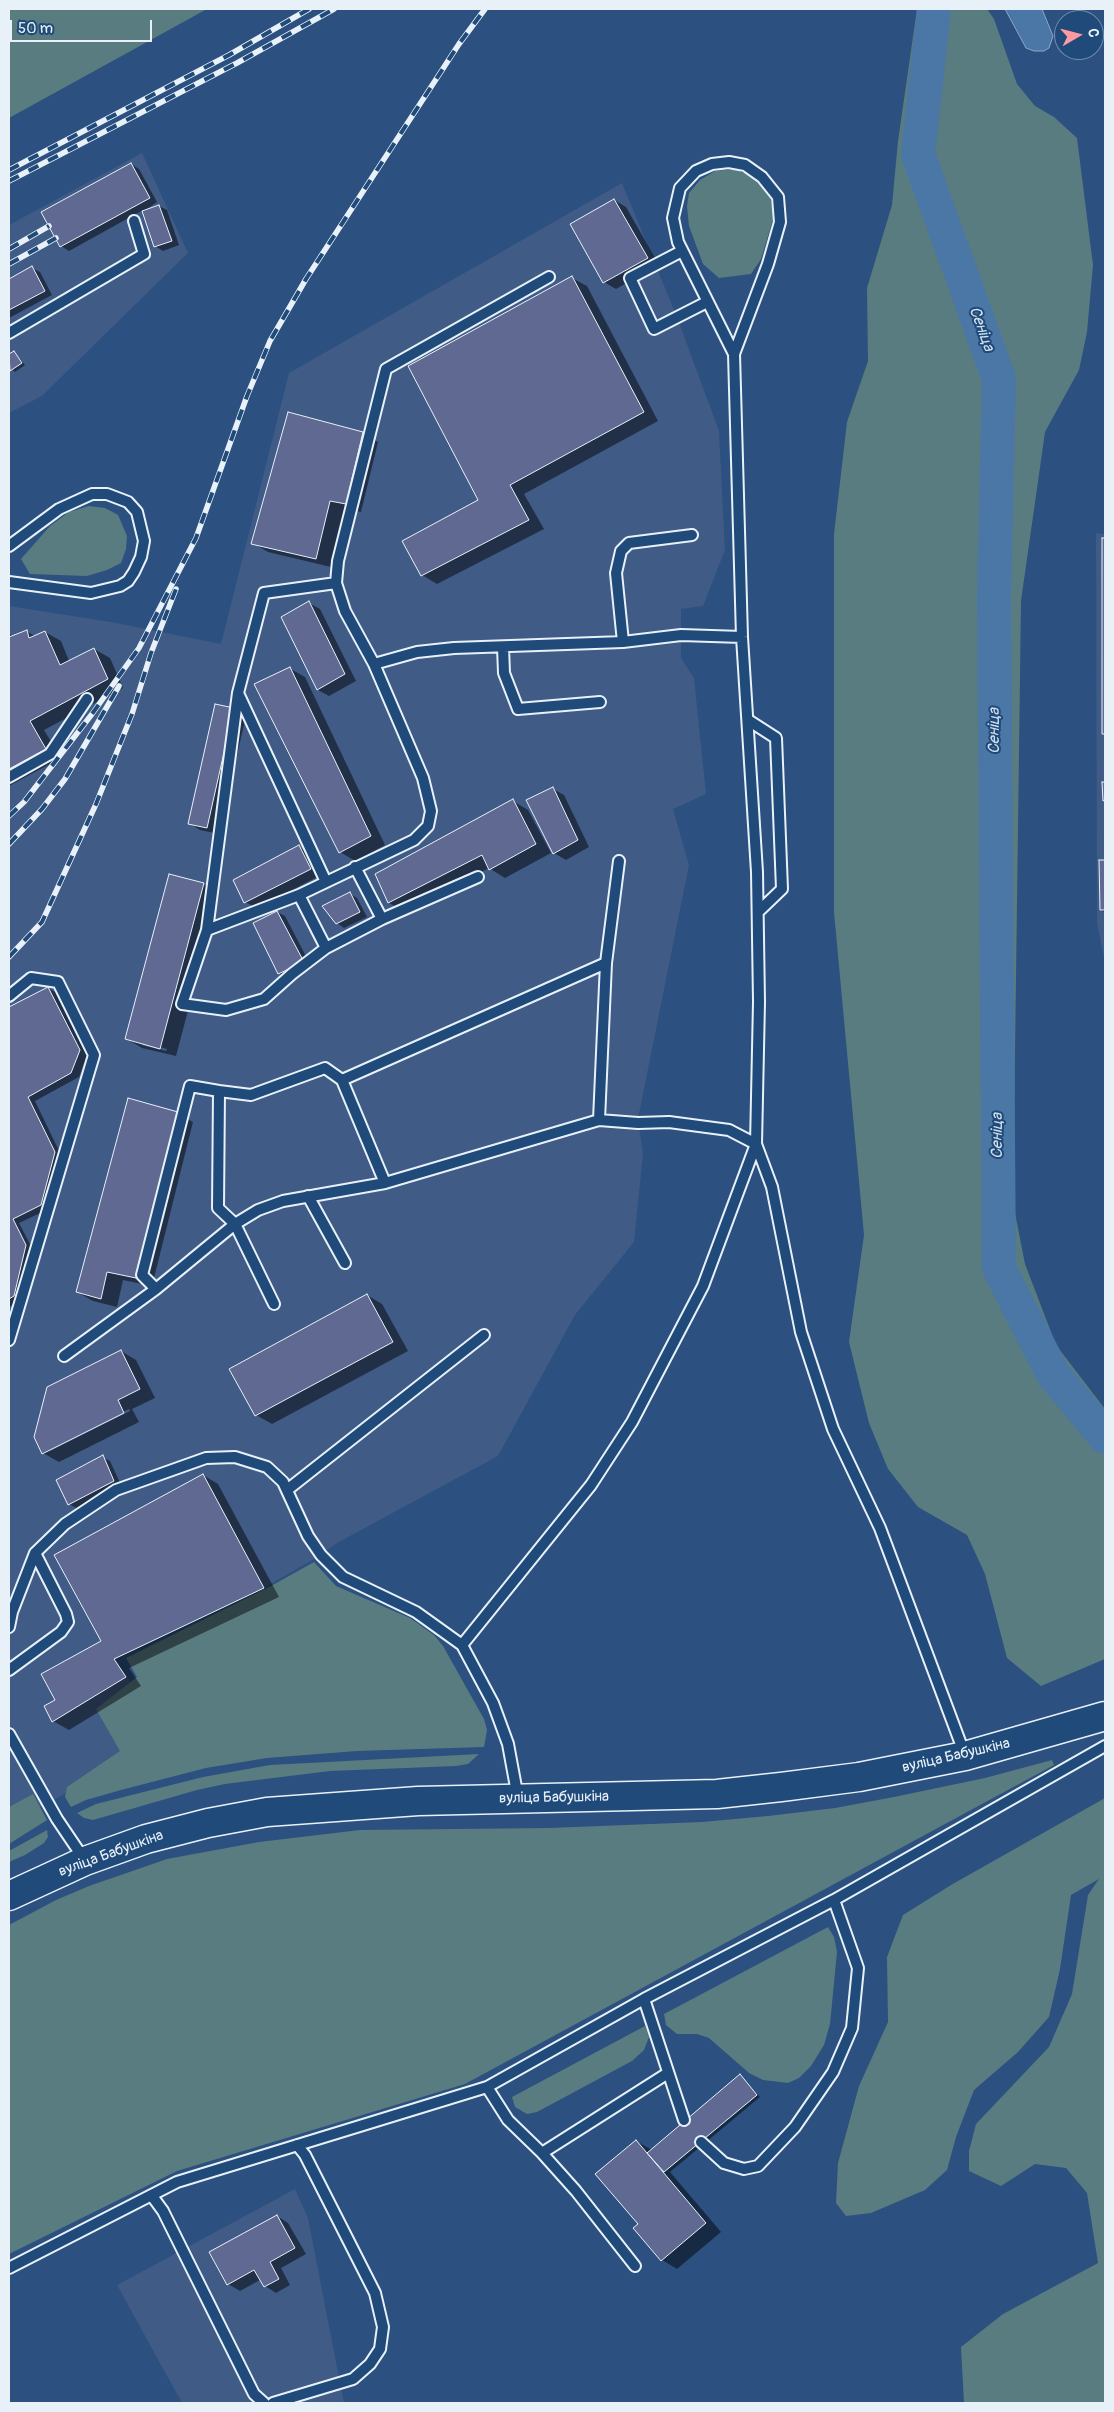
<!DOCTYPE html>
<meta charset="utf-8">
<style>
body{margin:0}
#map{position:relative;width:1114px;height:2412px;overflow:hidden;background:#2c507f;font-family:Pangolin,sans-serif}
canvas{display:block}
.frame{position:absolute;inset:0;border:10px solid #e8f1f8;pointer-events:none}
.north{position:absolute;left:1054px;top:10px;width:50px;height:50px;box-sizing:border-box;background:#1f4a7a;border:1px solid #6f8dac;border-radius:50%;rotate:82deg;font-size:14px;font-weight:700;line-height:20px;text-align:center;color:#e8f1f8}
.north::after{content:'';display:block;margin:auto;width:18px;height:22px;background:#ff9aa2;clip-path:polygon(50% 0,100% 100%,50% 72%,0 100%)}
.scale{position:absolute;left:10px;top:20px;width:142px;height:22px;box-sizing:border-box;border:2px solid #e8f1f8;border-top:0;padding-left:6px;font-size:15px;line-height:18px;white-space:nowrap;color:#e8f1f8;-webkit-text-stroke:4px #1f4a7a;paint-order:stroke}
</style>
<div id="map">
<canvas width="1114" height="2412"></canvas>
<div class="frame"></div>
<div class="north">С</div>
<div class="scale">50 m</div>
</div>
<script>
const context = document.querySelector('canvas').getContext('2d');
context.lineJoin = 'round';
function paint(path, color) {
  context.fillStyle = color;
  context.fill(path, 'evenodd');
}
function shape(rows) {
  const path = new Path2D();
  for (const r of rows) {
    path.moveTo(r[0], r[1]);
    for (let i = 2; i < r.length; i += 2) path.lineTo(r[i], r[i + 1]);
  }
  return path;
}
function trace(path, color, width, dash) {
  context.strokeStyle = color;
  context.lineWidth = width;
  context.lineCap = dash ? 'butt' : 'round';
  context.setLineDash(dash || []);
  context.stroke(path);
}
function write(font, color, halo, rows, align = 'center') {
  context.font = font + ' Pangolin,sans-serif';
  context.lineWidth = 4;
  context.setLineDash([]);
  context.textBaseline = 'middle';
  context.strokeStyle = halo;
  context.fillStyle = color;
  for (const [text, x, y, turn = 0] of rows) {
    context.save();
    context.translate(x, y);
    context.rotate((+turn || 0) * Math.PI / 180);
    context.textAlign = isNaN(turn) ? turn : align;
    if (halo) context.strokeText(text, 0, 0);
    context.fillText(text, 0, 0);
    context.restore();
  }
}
paint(shape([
 [142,153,188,253,42,396,9,413,9,225],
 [622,183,677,317,719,431,725,550,703,606,681,609,681,658,694,678,706,794,673,809,689,865,638,1119,643,1154,634,1242,575,1315,498,1456,337,1543,321,1555,264,1588,115,1659,168,1738,9,1824,9,606,111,622,221,644,289,373],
 [1096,533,1105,534,1105,963,1097,923],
 [295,2189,308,2218,344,2403,182,2403,117,2285]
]), '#3f5b86');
paint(shape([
 [9,9,207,9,9,118],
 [917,9,987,9,994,19,1017,84,1035,106,1054,117,1077,138,1093,265,1087,332,1079,370,1045,432,1021,601,1013,1203,1025,1264,1056,1345,1105,1409,1105,1659,1041,1686,1007,1658,985,1574,967,1535,918,1507,888,1469,869,1423,849,1342,864,1235,834,912,834,534,847,422,868,361,867,288,892,205,898,141],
 [734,169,755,177,770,195,774,216,761,259,751,274,719,278,703,264,689,226,687,206,689,193,700,180,715,171],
 [89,506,105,508,118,515,127,536,126,549,121,563,107,570,87,576,30,574,21,559,50,526,69,512],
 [314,1562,336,1586,410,1618,434,1635,443,1646,484,1719,487,1730,484,1747,357,1751,267,1758,206,1768,121,1790,86,1800,71,1807,65,1797,67,1787,120,1751,96,1709,137,1677,126,1658,271,1586],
 [479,1754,468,1764,456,1766,330,1771,225,1784,197,1790,93,1820,84,1818,77,1813,96,1804,203,1777,270,1765],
 [1052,1760,1054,1765,465,2084,177,2171,9,2254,9,1925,56,1900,89,1886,167,1859,259,1842,360,1830,549,1828,702,1822,768,1816,835,1808,894,1797,985,1778],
 [33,1794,47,1820,9,1844,9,1807],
 [1105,1798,1105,2403,964,2403,961,2347,1003,2314,1098,2263,1087,2193,1066,2168,1035,2164,1001,2186,969,2171,969,2151,976,2124,1049,2047,1072,1994,1088,1895,1099,1879,1071,1895,1060,1969,1049,2017,1018,2052,974,2090,956,2137,947,2170,925,2190,871,2213,846,2216,836,2203,838,2163,859,2086,888,2022,887,1957,903,1915,951,1885],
 [47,1830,48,1837,44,1843,25,1855,9,1862,9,1851],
 [828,1927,834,1937,837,1952,830,2024,824,2045,811,2066,799,2078,788,2083,763,2080,749,2073,709,2038,697,2034,677,2034,666,2025,664,2014],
 [645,2026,649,2037,644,2050,632,2061,537,2112,527,2114,515,2107,512,2097]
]), '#597c81');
const water = shape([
 [1005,9,1042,9,1053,36,1049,48,1044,51,1034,51,1026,48,1005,9]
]);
paint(water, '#4b77a6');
trace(water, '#8aa8c7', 1);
paint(shape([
 [131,164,139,169,157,202,144,211,159,206,167,210,179,245,163,251,155,246,143,210,69,251,61,246,43,212],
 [614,200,626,207,659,265,616,289,604,282],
 [32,268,40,272,52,295,9,318,9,280],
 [572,278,587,286,658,421,524,494,544,529,437,584,422,575,479,501],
 [14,352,25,365,15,372,9,367,9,356],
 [362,433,378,442,361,512,345,509,331,567,268,552,253,543],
 [1103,540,1105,540,1105,735,1104,734],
 [309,603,320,609,356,681,329,696,318,690],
 [26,631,35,636,45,632,61,641,69,661,94,649,110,658,123,688,44,730,61,758,9,786,9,634,14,636],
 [289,668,305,677,385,845,355,861,340,852],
 [234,709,246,716,219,834,200,830,189,823],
 [553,789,564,795,589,847,566,860,554,853],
 [513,801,528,810,551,853,505,878,489,868,405,912,389,903,377,874],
 [299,847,310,853,321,875,257,908,245,902],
 [1105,861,1105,912,1104,912,1101,910,1101,862],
 [203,884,219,893,176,1056,142,1048,127,1039],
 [142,1042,167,1049,166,1051,142,1045],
 [350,894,357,898,367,917,344,928,337,923],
 [277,912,285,916,311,966,286,977,278,973],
 [48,988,55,992,87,1055,79,1077,35,1101,62,1157,49,1209,19,1223,33,1250,21,1300,9,1307,9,1008],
 [177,1113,193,1122,152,1286,123,1280,117,1307,93,1301,77,1292],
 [367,1295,382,1304,408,1351,272,1424,256,1415],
 [121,1351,136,1360,155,1398,132,1409,139,1422,59,1462,43,1453],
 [129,1409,130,1411,50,1451,50,1448],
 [102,1457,110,1461,121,1485,76,1508,69,1504],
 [203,1475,218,1484,279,1597,129,1668,141,1686,69,1730,53,1721,57,1700,103,1642],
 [740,2076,760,2097,670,2172,721,2232,677,2269,662,2260,639,2224,636,2141,652,2150],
 [277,2216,288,2223,306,2254,281,2268,290,2285,276,2293,265,2286,260,2280,240,2291,228,2284,211,2253]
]), '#0007');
trace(shape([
 [934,9,918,154,999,379,994,595,999,1268,1053,1374,1105,1437]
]), '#4b77a6', 34);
const building = shape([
 [131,163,150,198,60,247,41,212,131,163],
 [614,199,648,258,603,283,570,224,614,199],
 [159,205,172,241,154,247,142,211,159,205],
 [32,266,45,291,9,310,9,279,32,266],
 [572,276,644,412,510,485,529,520,421,576,402,541,478,500,408,366,572,276],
 [14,351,22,363,10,371,9,354,14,351],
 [288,412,363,432,346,504,330,501,316,559,251,544,288,412],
 [1102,538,1105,538,1105,734,1102,734,1102,538],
 [309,601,345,674,317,690,281,617,309,601],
 [27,630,29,638,45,631,60,665,94,648,108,679,30,721,46,749,9,769,9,635,9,637,27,630],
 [290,667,371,836,339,853,254,684,290,667],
 [215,704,234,708,207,828,188,824,215,704],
 [1102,782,1105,782,1105,800,1103,801,1102,782],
 [553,787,578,840,553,854,526,800,553,787],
 [513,799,536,844,489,870,482,855,388,903,375,874,513,799],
 [299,845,311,869,244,903,233,880,299,845],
 [1099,860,1105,860,1105,910,1100,910,1099,860],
 [169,874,204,883,160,1049,125,1039,169,874],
 [350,892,360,912,336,924,322,906,350,892],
 [277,911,304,962,278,974,253,923,277,911],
 [48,987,80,1050,71,1073,28,1097,55,1152,41,1205,13,1219,26,1245,14,1296,9,1299,9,1007,48,987],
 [128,1098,178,1112,136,1278,107,1272,101,1299,76,1292,128,1098],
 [367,1294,393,1342,255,1416,229,1369,367,1294],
 [121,1350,140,1389,118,1400,124,1413,42,1454,34,1437,47,1387,121,1350],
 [103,1455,114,1481,68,1505,56,1480,103,1455],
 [203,1474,264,1588,114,1659,126,1677,52,1722,44,1706,55,1700,41,1674,101,1641,54,1555,203,1474],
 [740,2074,757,2095,664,2172,647,2153,740,2074],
 [636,2140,706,2223,661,2261,633,2228,638,2224,595,2174,636,2140],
 [277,2215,295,2248,270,2262,279,2279,264,2287,254,2270,227,2285,209,2252,277,2215]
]);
paint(building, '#606991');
trace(building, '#e8f1f8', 1);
const lane = shape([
 [682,251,630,278,654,329,707,302],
 [9,333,144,254,134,221],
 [734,354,678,242,673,218,680,188,696,171,712,164,729,162,745,165,762,177,778,197,780,222,768,264,734,354,742,637,757,872,759,1002,756,1144,772,1187,801,1332,833,1429,880,1528,965,1755],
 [9,546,59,509,92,494,107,494,128,502,137,512,144,541,141,557,134,572,128,581,120,586,91,593,9,582],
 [623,642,616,573,621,551,629,543,692,535],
 [503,647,504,673,518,709,600,702],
 [374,664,417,652,454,648,623,642,681,635,742,637],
 [238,693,207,930,182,1004,226,1010,264,999,292,974,326,948],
 [748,720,776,738,782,889,758,912],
 [9,777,50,754,87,699],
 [326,882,238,693,264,593,336,583],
 [299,895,326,948,382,919,355,867],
 [382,919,478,877],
 [207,930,299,895,414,840,428,826,431,811,423,778,374,664,345,611,336,583,338,561,386,369,549,277],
 [606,963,619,861],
 [9,996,31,978,58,982,94,1055,9,1340],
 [342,1080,606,963,599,1120],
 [219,1091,251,1095,325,1068,342,1080,385,1183],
 [308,1196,345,1263],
 [156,1289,142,1275,190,1086,219,1091,218,1208,235,1224,274,1304],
 [64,1356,156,1289,235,1224,258,1210,283,1201,385,1183,599,1120,638,1123,669,1122,729,1130,756,1144,703,1286,632,1422,591,1485,462,1645],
 [287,1490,484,1335],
 [9,1627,12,1612,35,1553,65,1524,116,1490,206,1458,235,1457,267,1467,283,1482,308,1536,321,1555,343,1577,416,1612,462,1645,493,1703,508,1744,518,1798],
 [9,1670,61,1632,68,1622,66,1614,35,1553],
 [9,1734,57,1819,84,1859],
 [644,1999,684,2120],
 [487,2087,508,2120,542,2153,576,2191,635,2266],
 [701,2142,724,2163,744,2169,758,2166,795,2127,833,2072,852,2028,858,1968,834,1900],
 [542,2153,668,2073],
 [152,2196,163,2211,254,2394,264,2403],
 [9,2268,177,2182,487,2087,644,1999,834,1900,1105,1746],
 [273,2403,353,2379,370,2364,380,2349,383,2327,375,2293,305,2155,297,2145]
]);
const secondary = shape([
 [9,1896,85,1861,146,1839,208,1823,267,1812,418,1801,717,1794,781,1787,859,1777,965,1756,1105,1716]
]);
trace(lane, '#e8f1f8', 14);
trace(secondary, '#e8f1f8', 31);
trace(lane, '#1f4a7a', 10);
trace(secondary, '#1f4a7a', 28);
const rail = shape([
 [9,170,229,55,309,9],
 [9,181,237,63,334,9],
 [9,249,49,226],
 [9,264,56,238],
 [9,816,24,802,92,714,139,648,196,538,247,396,270,341,306,279,459,44,485,9],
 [9,844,42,809,65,779,119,686],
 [9,957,42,922,96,804,132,714,151,653,176,589]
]);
trace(rail, '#e8f1f8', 5.5);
trace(rail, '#1f4a7a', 4, [11]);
write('15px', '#e8f1f8', '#1f4a7a', [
 ["вуліца Бабушкіна",956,1756,-13],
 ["вуліца Бабушкіна",554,1798,-1],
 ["вуліца Бабушкіна",111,1854,-20]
]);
write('italic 16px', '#d0dfec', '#1f4a7a', [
 ["Сеніца",981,329,70],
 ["Сеніца",995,731,-90],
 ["Сеніца",998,1136,-90]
]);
</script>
